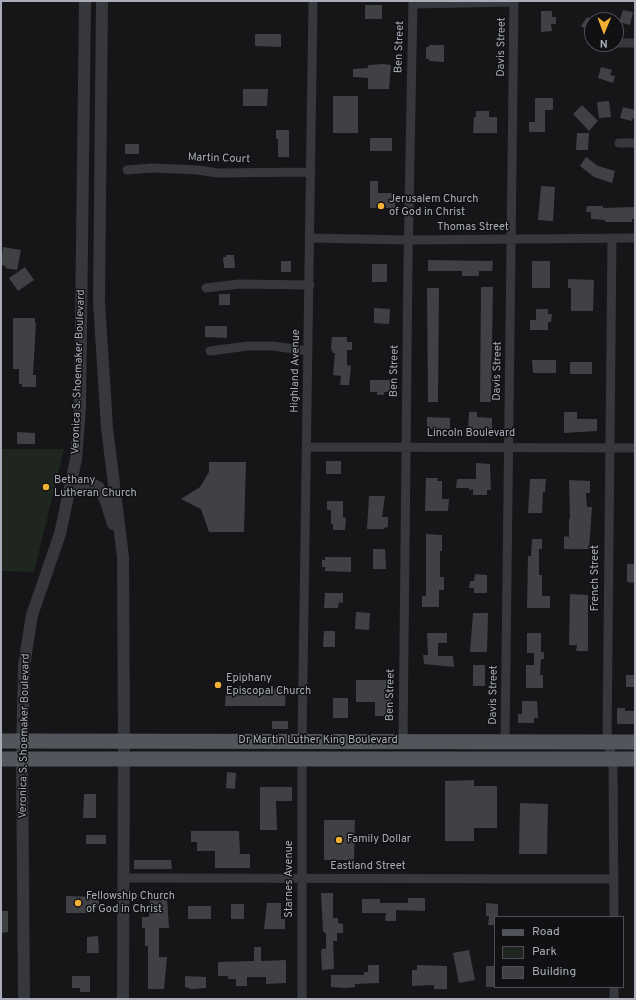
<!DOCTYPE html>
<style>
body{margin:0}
#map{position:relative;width:636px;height:1000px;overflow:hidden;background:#161618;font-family:Overpass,sans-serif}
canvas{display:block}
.frame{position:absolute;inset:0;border:2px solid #a8adb8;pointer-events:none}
.legend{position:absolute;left:494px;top:916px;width:130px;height:72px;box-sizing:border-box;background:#111113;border:1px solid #4d4f55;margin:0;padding:5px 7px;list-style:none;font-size:12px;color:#a8adb8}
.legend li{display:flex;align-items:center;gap:8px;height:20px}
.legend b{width:20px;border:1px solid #4d4f55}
.north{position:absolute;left:584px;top:12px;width:40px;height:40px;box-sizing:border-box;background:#111113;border:1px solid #4d4f55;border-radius:50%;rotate:181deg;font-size:11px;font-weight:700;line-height:16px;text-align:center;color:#a8adb8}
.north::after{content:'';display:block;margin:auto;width:14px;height:18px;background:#f2b134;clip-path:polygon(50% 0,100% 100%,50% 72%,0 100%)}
</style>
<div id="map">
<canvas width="636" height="1000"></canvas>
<div class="frame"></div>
<ul class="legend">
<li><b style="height:5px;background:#53555c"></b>Road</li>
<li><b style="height:11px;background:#1e261f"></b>Park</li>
<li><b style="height:11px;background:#404145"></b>Building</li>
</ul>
<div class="north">N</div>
</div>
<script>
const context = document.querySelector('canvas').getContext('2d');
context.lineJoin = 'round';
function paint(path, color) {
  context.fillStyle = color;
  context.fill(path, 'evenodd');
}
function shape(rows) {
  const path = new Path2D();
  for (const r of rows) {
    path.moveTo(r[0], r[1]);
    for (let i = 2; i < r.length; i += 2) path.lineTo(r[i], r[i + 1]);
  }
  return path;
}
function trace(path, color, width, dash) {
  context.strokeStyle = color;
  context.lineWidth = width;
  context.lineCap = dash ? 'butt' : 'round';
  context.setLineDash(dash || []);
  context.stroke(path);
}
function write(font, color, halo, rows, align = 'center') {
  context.font = font + ' Overpass,sans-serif';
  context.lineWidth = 3;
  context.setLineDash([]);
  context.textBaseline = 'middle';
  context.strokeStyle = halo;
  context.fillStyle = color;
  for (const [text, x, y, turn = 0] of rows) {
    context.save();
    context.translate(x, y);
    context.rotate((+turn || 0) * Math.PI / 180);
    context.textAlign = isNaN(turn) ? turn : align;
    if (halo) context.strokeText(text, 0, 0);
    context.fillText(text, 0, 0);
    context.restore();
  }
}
paint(shape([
 [1,449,64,449,34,572,1,571]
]), '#1e261f');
paint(shape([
 [365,5,382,5,382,19,365,19],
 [623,10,633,12,630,25,619,22],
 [541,11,552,11,552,17,556,17,556,24,551,24,552,31,541,32],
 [587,17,592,20,592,26,588,31,581,26],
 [255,34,281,34,281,47,255,46],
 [429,45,444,45,444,62,429,61,429,59,426,59,426,47,429,47],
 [384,64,391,65,389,89,368,89,368,78,353,77,353,69,368,68,368,65],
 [601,67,612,70,610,75,615,76,613,83,598,78],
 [243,89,268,89,267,106,243,106],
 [333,96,358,96,358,133,333,133],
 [535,98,553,98,553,110,545,110,545,132,529,132,529,122,535,122],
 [609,101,611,117,599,118,597,102],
 [582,105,598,121,589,131,573,114],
 [623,107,635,110,635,118,633,118,632,121,620,118],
 [476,111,489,111,489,117,497,117,497,133,473,133,474,117,476,117],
 [276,130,289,130,289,157,278,157,278,139,276,139],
 [577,133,589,133,588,150,576,150],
 [370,138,392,138,392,151,370,151],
 [125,144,139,144,139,154,125,154],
 [586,157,598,166,615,171,612,183,594,177,580,166],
 [370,181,378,181,378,193,395,193,395,208,370,208],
 [541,186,555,187,553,221,538,220],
 [587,206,603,206,603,208,635,207,635,219,632,219,632,222,605,222,605,220,591,219,591,212,586,212],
 [3,247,21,250,17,270,5,268,6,266,1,265],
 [226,255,234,255,235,268,224,268,223,257,226,257],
 [428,260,493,261,492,271,479,271,479,276,462,276,462,271,428,271],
 [281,261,291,261,291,272,281,272],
 [532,261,550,261,550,288,532,288],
 [372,264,387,264,387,282,372,282],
 [25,267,34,280,18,291,9,278],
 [568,279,594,280,593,311,571,311,571,288,568,288],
 [481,287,493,287,491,402,480,402],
 [427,288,439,288,438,402,428,402],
 [219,294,230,294,230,305,219,305],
 [374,308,390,309,389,324,374,323],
 [536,309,548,309,548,314,552,314,551,322,548,322,548,330,530,330,530,320,536,320],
 [13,318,35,318,35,323,36,323,33,375,36,375,36,387,22,387,22,384,19,384,19,369,13,369],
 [205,326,227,326,227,338,205,337],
 [332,337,347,337,347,342,352,342,352,350,347,350,347,365,351,366,349,385,340,385,341,376,333,375,335,353,333,353,331,348],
 [532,360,556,360,556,373,533,373],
 [570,362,592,362,592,374,570,374],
 [370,380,391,380,391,392,384,392,384,395,377,395,377,392,370,392],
 [469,412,477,412,477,417,492,418,492,430,468,429],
 [564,412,577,412,577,419,597,419,597,431,564,433],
 [427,417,450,418,450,429,427,429],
 [17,432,35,433,35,444,17,444],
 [326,461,341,461,341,474,326,474],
 [209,462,246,462,244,532,209,532,201,509,181,499,200,487,209,472],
 [476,463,490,464,491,490,487,490,487,495,473,495,473,489,469,490,469,488,456,488,457,479,476,479],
 [426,478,438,478,437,481,442,481,442,499,449,499,448,511,425,511],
 [530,479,546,479,545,492,543,492,542,513,528,513],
 [569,480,590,481,590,493,586,493,587,507,592,507,589,549,564,549,564,536,569,537,569,519,570,519],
 [369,496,385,496,382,517,388,517,388,527,384,528,384,529,367,529],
 [327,501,343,501,343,517,346,518,345,530,333,530,333,524,331,524,331,510,327,510],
 [426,534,442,535,442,551,440,551,440,577,444,577,444,590,439,590,439,607,422,607,422,596,426,596],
 [532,539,542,539,542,549,539,549,539,575,542,575,542,596,550,596,550,608,527,608,528,556,531,556],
 [373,549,385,549,386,569,373,569],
 [325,557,351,557,351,572,325,571,325,567,322,567,322,560,325,560],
 [627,564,635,564,635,583,627,582],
 [475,574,487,575,487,593,474,593,474,588,469,588,470,581,474,581],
 [325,593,343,593,343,603,339,602,338,608,324,608],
 [570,594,588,595,588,651,576,651,577,645,569,645],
 [356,612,370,613,369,630,355,629],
 [473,613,488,613,487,652,470,652],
 [324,631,335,631,335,647,323,647],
 [427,633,447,633,447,643,438,643,438,656,453,656,454,667,424,664,423,655,428,655],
 [527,633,541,633,541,652,544,652,544,659,541,659,540,675,543,675,543,688,526,688,526,665,534,665,534,653,527,653],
 [473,665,485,665,485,686,473,686],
 [626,675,635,675,635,687,626,687],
 [356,680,392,680,391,716,375,716,375,702,356,702],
 [263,688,286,689,285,706,225,706,226,689],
 [333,698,348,698,348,718,333,718],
 [522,701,537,701,538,718,534,718,534,723,518,723,518,714,522,714],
 [617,708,625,708,625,711,635,711,635,724,617,724],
 [272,721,288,721,288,729,272,729],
 [227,772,236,773,235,789,226,788],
 [474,780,474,786,497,786,497,828,474,828,474,841,445,841,445,781],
 [260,787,292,787,292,801,276,801,277,830,260,830],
 [84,794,96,794,96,818,83,818],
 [520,803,548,804,547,854,519,854],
 [324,820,355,820,354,860,324,860],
 [191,831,239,831,240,854,250,854,250,868,215,868,215,851,197,851,197,842,191,842],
 [86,835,106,835,106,844,86,844],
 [134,860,171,860,172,869,134,869],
 [321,893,333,893,333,918,338,918,338,923,343,924,343,933,337,933,337,941,333,941,334,969,322,970,321,952,322,949,326,949,326,934,323,931],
 [66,896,95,897,95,900,99,900,98,908,94,907,94,913,66,913],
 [150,897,167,897,169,928,159,928,159,957,167,957,164,989,148,989,148,946,145,946,145,928,142,928,142,917,149,917],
 [408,898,425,898,425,911,396,910,396,921,385,921,386,913,362,913,362,899,380,899,380,903,408,903],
 [267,903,281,903,281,919,285,919,285,929,264,929],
 [486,903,498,904,498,917,495,917,495,925,488,925,489,916,486,916],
 [231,904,244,904,244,919,231,919],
 [188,906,211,906,211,919,188,919],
 [1,911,8,911,8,932,1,933],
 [98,936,99,953,87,953,87,937],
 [254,947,261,947,261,961,286,960,286,983,266,984,266,977,247,977,247,986,236,986,236,979,228,979,228,976,218,976,218,962,254,961],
 [469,950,475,980,459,983,453,953],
 [368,965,379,965,379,983,355,984,355,987,347,988,331,987,331,975,364,975,364,972,368,972],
 [417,965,447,966,447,989,434,989,434,985,412,986,412,970,417,970],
 [486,966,495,966,495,987,486,987],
 [72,976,90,976,90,992,80,992,80,988,72,988],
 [185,976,206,977,206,988,191,989,185,987]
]), '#404145');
trace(shape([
 [413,4,514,2],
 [618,43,635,43],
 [619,143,635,143],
 [127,170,152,168,198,170,217,173,311,172],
 [310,238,409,240,635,238],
 [612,238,607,742,613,759,614,917],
 [206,288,239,284,310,285],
 [210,351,248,346,273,346,308,351],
 [307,447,635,448],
 [302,741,313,1],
 [403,741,408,261,413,1],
 [505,741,514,1],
 [302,758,302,999],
 [123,878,614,879],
 [614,987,614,999]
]), '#37383d', 9);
trace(shape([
 [102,1,99,302,107,428,123,557,124,741,123,999],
 [70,489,88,485,94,485,99,488,105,499,113,524],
 [24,999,22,759,24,665,32,615,60,534,76,459,80,408,85,1]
]), '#37383d', 12);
trace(shape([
 [1,741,635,742],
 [1,759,635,759]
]), '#53555c', 15);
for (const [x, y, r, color] of [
 [381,206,4,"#f2b134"],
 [46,487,4,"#f2b134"],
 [218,685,4,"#f2b134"],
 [339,840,4,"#f2b134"],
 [78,903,4,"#f2b134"]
]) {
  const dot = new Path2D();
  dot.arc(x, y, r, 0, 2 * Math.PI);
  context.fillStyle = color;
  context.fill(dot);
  trace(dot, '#111113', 1.5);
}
write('11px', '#a8adb8', '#111113', [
 ["Ben Street",400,47,-88],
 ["Davis Street",502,47,-89],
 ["Martin Court",219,159,2],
 ["Thomas Street",473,228],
 ["Highland Avenue",296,371,-89],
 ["Ben Street",395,371,-89],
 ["Davis Street",498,371,-89],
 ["Veronica S. Shoemaker Boulevard",79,372,-88],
 ["Lincoln Boulevard",471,434],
 ["French Street",596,578,-90],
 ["Ben Street",391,695,-89],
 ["Davis Street",494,695,-89],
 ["Veronica S. Shoemaker Boulevard",25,736,-89],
 ["Dr Martin Luther King Boulevard",318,741],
 ["Eastland Street",368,867],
 ["Starnes Avenue",290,879,-90]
]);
write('11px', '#a8adb8', '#111113', [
 ["Jerusalem Church",389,200],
 ["of God in Christ",389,213],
 ["Bethany",54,481],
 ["Lutheran Church",54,494],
 ["Epiphany",226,679],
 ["Episcopal Church",226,692],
 ["Family Dollar",347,840],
 ["Fellowship Church",86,897],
 ["of God in Christ",86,910]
], 'left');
</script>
